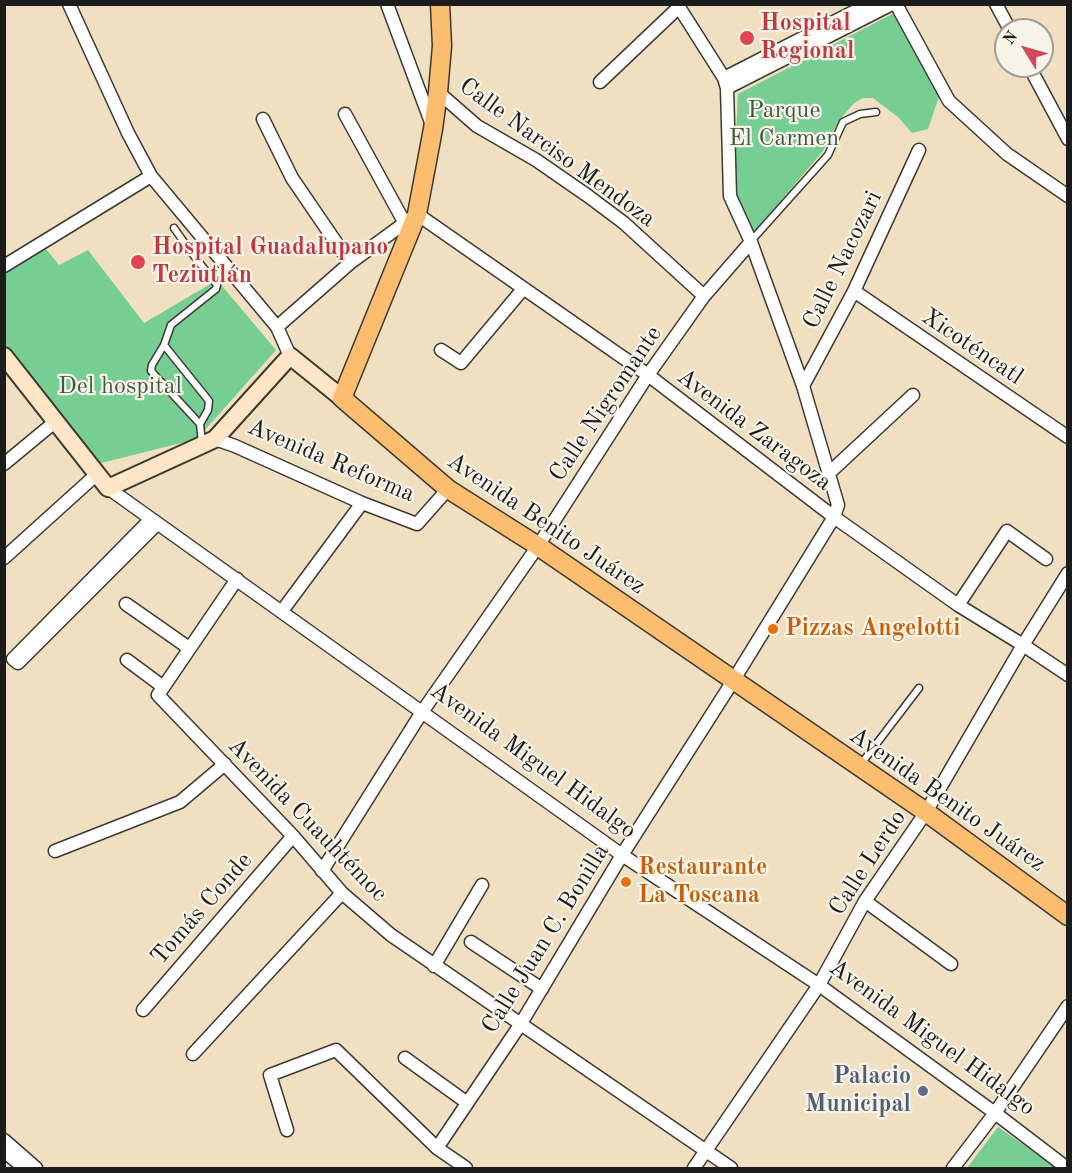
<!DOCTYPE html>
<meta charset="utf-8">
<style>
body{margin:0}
#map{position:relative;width:1072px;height:1173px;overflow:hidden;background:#f0e0c1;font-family:"Old Standard TT",serif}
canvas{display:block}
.frame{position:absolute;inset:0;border:6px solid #1c1c1c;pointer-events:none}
.north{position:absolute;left:994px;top:18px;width:60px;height:60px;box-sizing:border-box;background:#f7f3e8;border:2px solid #9f9d96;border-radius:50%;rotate:307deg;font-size:16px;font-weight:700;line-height:24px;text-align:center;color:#1c1c1c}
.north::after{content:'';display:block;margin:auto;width:21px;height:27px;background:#d1495b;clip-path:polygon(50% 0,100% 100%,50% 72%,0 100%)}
</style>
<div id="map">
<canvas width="1072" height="1173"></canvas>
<div class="frame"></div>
<div class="north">N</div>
</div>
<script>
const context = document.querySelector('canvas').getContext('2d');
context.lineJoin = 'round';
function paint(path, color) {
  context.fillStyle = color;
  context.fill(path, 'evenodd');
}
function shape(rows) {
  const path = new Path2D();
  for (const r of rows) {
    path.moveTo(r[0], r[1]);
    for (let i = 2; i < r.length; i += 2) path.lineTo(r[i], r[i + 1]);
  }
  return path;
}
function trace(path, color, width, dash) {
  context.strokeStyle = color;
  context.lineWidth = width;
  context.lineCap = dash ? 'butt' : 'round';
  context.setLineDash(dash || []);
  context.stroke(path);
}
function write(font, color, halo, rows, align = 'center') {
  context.font = font + ' "Old Standard TT",serif';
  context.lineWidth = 4.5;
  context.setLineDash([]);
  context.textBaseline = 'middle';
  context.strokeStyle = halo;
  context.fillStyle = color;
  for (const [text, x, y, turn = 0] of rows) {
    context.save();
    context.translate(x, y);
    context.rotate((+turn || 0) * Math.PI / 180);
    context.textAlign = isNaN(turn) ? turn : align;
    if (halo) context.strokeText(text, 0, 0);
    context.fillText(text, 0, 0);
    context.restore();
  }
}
paint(shape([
 [898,11,940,94,928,129,912,133,898,117,873,98,863,98,854,103,838,122,823,151,751,236,737,197,735,153,738,94],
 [42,244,59,265,88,250,144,323,217,280,276,350,197,439,93,465,5,350,4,267],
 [998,1127,1057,1168,967,1168]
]), '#77ce93');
const service = shape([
 [174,228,191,252],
 [751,241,828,155,843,122,860,114,876,112],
 [164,345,209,401,208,410,200,424,151,371,152,365,164,345],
 [164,345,171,325,216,289,217,285,191,252,205,241],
 [200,424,202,443],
 [861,764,919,688]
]);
const minor = shape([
 [69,4,128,133,151,176,277,327,290,356],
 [387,4,432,125],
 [896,4,949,101,1007,154,1068,196],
 [996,4,1010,30],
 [1029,66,1068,139],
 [724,78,869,4],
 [600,82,679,7],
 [727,88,892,4],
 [438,92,477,126,536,160,588,196,624,223,704,296],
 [345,114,408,229],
 [263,119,292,178,350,263],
 [4,266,151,176],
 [854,291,1068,437],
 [277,327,350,263,417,214,648,375,834,517,958,605,1023,645,1068,675],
 [441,350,461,363,523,289],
 [803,386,854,291,919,150],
 [215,439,235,446,362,503,417,524,448,489],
 [4,464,56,421],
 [828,474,913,395],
 [108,488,622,855,819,985,995,1113,1067,1168],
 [151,519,13,659,18,663,157,524],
 [4,558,97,474],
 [237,579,158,695,293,836,342,893,391,935,731,1168],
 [126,604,189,648],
 [958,605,1007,531,1046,559],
 [282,611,362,503],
 [127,660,162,686],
 [55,851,180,802,225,764],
 [322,871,422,712,538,546,648,375,704,296,751,242],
 [865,901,951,964],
 [471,942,542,989],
 [434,966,482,885],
 [143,1010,293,836],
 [193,1054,342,893],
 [405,1058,466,1102],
 [287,1130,270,1075,336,1050,437,1148,466,1168],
 [4,1140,36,1168],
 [437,1148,520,1025,622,855,733,681,834,517,838,505,803,386,751,242,730,196,727,88,724,78,677,4],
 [4,1151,24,1168],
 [694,1168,819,985,865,901,926,812,1023,645,1068,573],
 [953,1168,995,1113,1068,1006]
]);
const secondary = shape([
 [4,356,108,488,215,439,290,356,342,398]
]);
const primary = shape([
 [440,4,442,46,438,92,433,129,417,214,342,398,448,489,538,546,926,812,1068,916]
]);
trace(service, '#3c3935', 9);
trace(minor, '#3c3935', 15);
trace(secondary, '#3c3935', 20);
trace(primary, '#3c3935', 21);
trace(service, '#fff', 6);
trace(minor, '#fff', 12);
trace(secondary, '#fee5c5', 16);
trace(primary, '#fcbd6e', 18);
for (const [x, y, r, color] of [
 [747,38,8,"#e0444e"],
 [138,262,8,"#e0444e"],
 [773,629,6,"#e8710a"],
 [626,882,6,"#e8710a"],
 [923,1091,6,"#5c6f8a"]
]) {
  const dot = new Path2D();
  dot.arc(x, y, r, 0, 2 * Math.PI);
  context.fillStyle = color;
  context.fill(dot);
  trace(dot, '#f7f3e8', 2);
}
write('bold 24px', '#be3a42', '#f7f3e8', [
 ["Hospital",760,24],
 ["Regional",760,52],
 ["Hospital Guadalupano",152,248],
 ["Teziutlán",152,276]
], 'left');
write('24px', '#3c5a46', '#f7f3e8', [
 ["Parque",784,111],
 ["El Carmen",784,139],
 ["Del hospital",120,387]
]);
write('24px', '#1c1c1c', '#f7f3e8', [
 ["Calle Narciso Mendoza",557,153,36],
 ["Calle Nacozari",843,260,-64],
 ["Xicoténcatl",972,347,34],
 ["Calle Nigromante",606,404,-56],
 ["Avenida Zaragoza",754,430,37],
 ["Avenida Reforma",331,461,23],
 ["Avenida Benito Juárez",546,524,34],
 ["Avenida Miguel Hidalgo",533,761,36],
 ["Avenida Benito Juárez",947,800,35],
 ["Avenida Cuauhtémoc",307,820,46],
 ["Calle Lerdo",868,863,-57],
 ["Tomás Conde",202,909,-49],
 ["Calle Juan C. Bonilla",546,939,-58],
 ["Avenida Miguel Hidalgo",932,1038,36]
]);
write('bold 24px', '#c56008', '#f7f3e8', [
 ["Pizzas Angelotti",785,629],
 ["Restaurante",638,868],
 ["La Toscana",638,896]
], 'left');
write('bold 24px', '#4e5e75', '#f7f3e8', [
 ["Palacio",911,1077],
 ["Municipal",911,1105]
], 'right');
</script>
